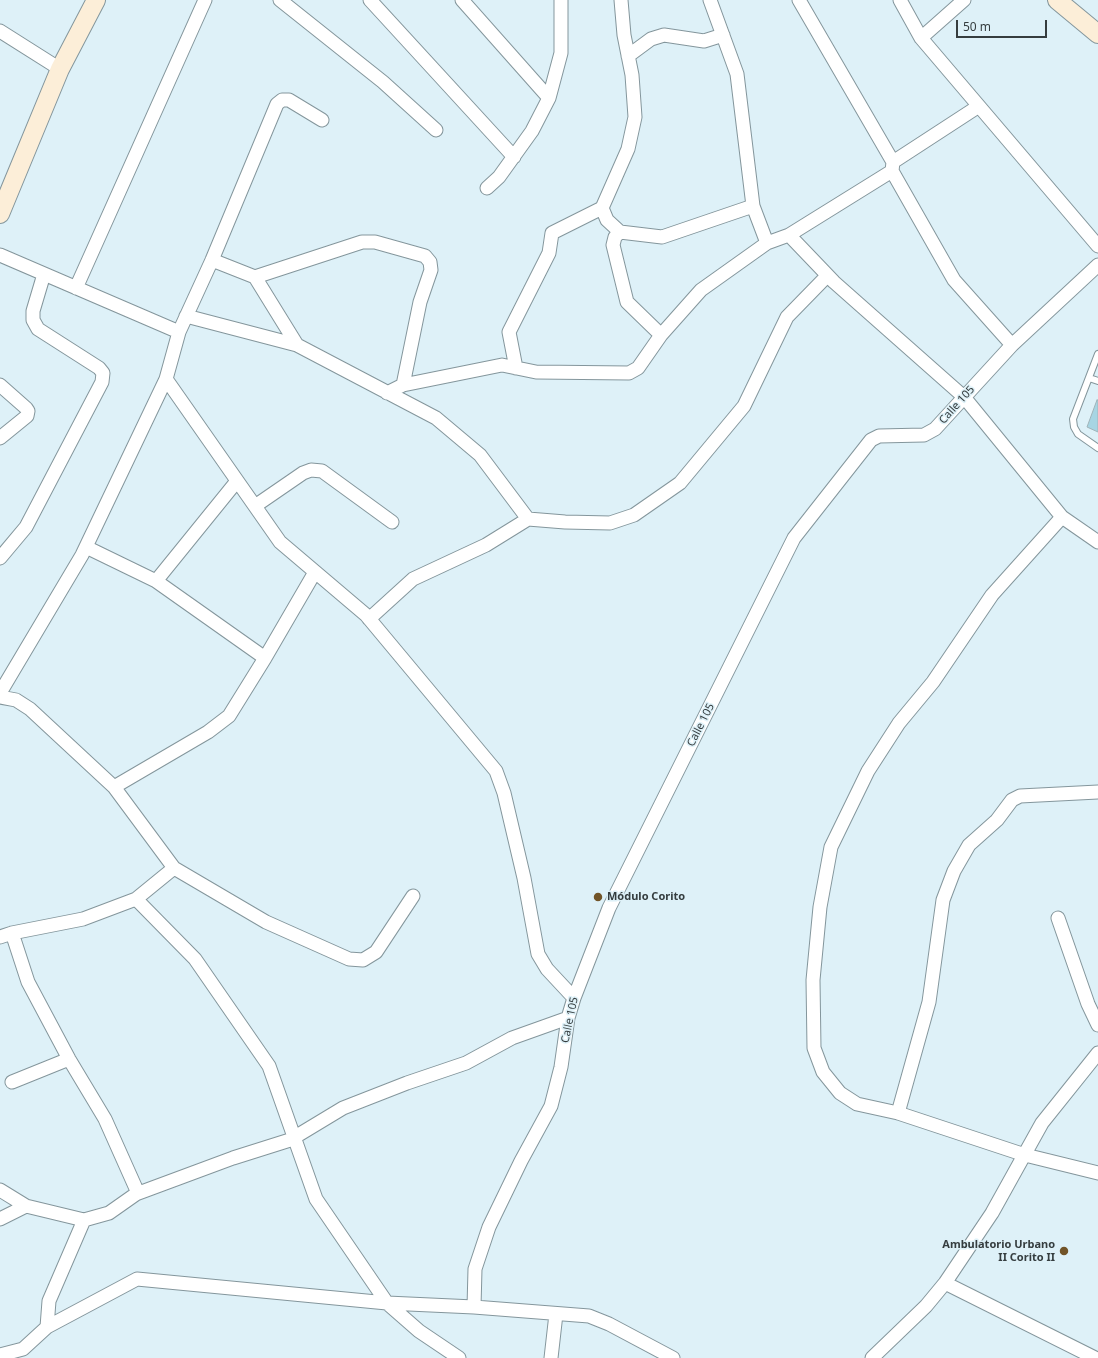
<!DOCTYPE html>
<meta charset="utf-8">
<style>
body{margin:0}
#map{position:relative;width:1098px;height:1358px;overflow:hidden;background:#def1f8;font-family:"Noto Sans",sans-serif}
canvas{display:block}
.scale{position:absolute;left:956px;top:20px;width:91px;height:18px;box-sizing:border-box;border:2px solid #353d3f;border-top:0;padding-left:5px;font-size:12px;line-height:14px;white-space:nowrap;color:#353d3f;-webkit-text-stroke:3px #def1f8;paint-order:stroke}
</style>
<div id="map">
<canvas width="1098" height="1358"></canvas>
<div class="scale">50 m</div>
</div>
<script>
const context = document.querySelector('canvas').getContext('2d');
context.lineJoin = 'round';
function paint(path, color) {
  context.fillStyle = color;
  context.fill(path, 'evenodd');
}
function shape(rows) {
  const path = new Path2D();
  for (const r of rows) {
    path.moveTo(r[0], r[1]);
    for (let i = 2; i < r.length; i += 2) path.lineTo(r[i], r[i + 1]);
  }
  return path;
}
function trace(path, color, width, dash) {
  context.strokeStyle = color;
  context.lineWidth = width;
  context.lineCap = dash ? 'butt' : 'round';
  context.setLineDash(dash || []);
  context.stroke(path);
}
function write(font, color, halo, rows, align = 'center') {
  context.font = font + ' "Noto Sans",sans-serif';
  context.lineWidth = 3;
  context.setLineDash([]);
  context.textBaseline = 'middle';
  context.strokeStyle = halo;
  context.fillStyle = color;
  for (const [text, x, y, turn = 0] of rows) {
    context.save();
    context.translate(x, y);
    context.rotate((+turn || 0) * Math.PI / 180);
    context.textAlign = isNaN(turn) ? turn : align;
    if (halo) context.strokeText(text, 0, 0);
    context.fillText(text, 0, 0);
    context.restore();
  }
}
const building = shape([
 [1097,400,1098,400,1098,432,1087,427,1097,400]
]);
paint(building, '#a7d5e3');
trace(building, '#a0b3b9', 1);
const lane = shape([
 [1098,354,1073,419,1074,427,1078,434,1098,448],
 [1089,378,1098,381]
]);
const street = shape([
 [280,0,383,82,436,130],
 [370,0,514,157],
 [462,0,549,98],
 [710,0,737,74,753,206],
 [799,0,893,162,892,171,954,280,1012,345],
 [900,0,921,38,1098,246],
 [0,31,60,69],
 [921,38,964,0],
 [628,56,651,39,664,35,704,41,723,35],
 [893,162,979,106],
 [487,188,499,177,532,131,549,98,561,53,561,0],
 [602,208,607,220,620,232],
 [789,235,834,282,964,397,1062,517,1098,542],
 [0,255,179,332],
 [212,260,255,277,362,242,375,242,425,256,430,262,431,270,420,302,403,385],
 [255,277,297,345],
 [76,288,205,0],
 [186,316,297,345,436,418,480,455,528,519],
 [661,335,627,302,613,245,615,237,620,232,662,237,753,206,767,243],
 [516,368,509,332,549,253,552,233,602,208,628,149,635,117,632,75,624,35,621,0],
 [166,379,280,542,366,615,496,771,504,793,524,878,538,954,547,969,574,998],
 [0,385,26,408,28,411,27,416,0,438],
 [387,393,403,385,502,365,536,372,629,373,638,368,661,335,701,290,767,243,789,235,892,171],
 [255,506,303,473,311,470,322,471,392,522],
 [1062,517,992,595,933,682,899,723,868,771,831,847,820,907,813,980,814,1048,823,1072,840,1093,857,1104,898,1113,1025,1155,1098,1173],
 [86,547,156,581,265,658],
 [0,558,26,527,102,382,103,373,99,368,38,329,33,320,33,311,44,274],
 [156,581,237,481],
 [369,619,413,579,486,545,528,519,565,522,610,523,634,515,680,483,744,406,787,317,827,276],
 [0,693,82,555,166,379,179,332,212,260,277,104,282,100,289,100,322,120],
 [0,697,16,700,30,709,114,787,174,868,266,922,349,959,363,960,376,952,413,896],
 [114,787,208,732,229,716,265,658,315,572],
 [136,899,195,959,269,1066,316,1199,387,1303,419,1331,459,1358],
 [1058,918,1088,1004,1098,1025],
 [12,933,28,982,69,1059,105,1119,138,1193],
 [0,937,12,933,83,919,136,899,174,868],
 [12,1082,69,1059],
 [898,1113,929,1002,943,900,954,871,969,845,997,820,1012,800,1020,796,1098,792],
 [0,1190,26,1206],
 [0,1219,26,1206,84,1220,109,1213,136,1194,233,1158,290,1140,343,1108,407,1083,466,1063,512,1038,568,1018],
 [945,1283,1095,1358],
 [474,1307,475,1269,489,1227,521,1161,551,1106,561,1067,568,1018,574,998,609,908,794,538,871,440,879,436,924,435,935,429,1012,345,1098,265],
 [47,1327,49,1301,84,1220],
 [0,1355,23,1349,47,1327,137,1279,387,1303,474,1307,589,1316,609,1324,673,1358],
 [551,1358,556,1314],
 [872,1358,926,1306,945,1283,992,1213,1042,1123,1098,1053]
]);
const secondary = shape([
 [1057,0,1098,34],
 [0,214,60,69,96,0]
]);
trace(lane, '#84969c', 8);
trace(street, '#84969c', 15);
trace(secondary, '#84969c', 20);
trace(lane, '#fff', 6);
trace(street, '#fff', 13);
trace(secondary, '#fceed8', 18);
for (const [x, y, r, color] of [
 [598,897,5,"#715428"],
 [1064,1251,5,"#715428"]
]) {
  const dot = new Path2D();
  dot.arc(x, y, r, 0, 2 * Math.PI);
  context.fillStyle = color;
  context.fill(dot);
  trace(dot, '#def1f8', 1.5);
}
write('11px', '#353d3f', '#def1f8', [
 ["Calle 105",957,405,-48],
 ["Calle 105",701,725,-63],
 ["Calle 105",570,1020,-78]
]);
write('bold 11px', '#353d3f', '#def1f8', [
 ["Módulo Corito",607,897],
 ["Ambulatorio Urbano",1055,1245,"right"],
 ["II Corito II",1055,1258,"right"]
], 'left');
</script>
